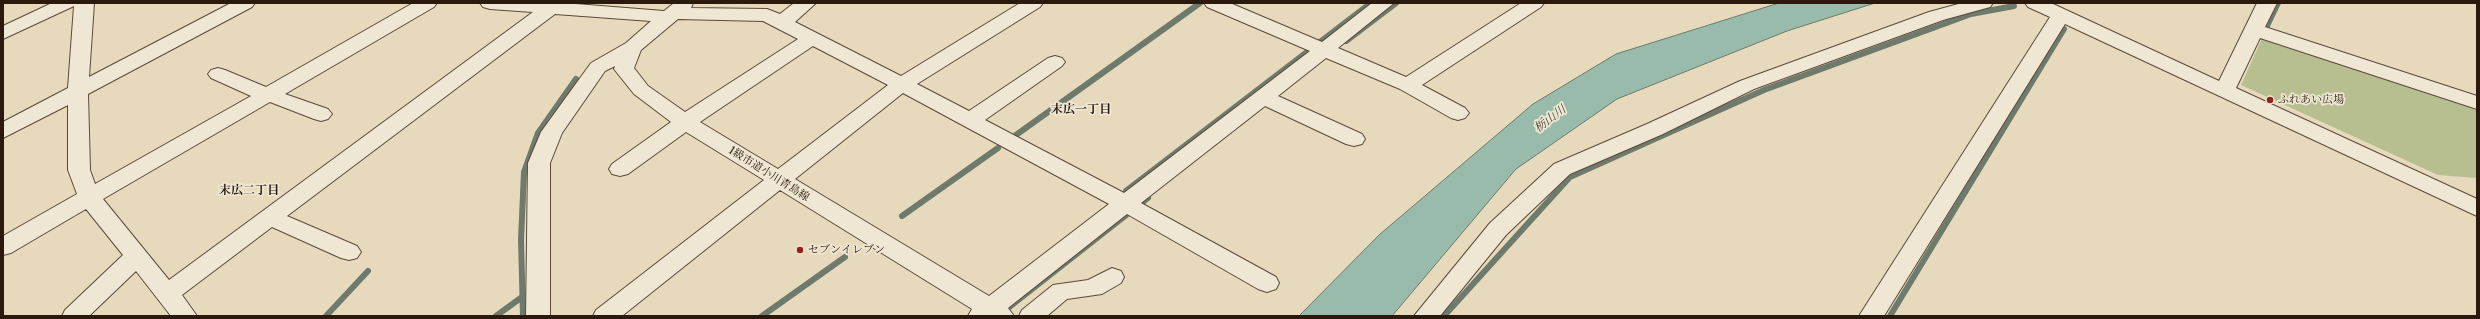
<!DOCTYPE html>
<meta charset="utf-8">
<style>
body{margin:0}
#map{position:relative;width:2480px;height:319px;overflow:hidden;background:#e7dabc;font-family:"Libre Caslon Text",serif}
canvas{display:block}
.frame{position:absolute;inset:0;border:4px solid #2c190e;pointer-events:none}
</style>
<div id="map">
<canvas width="2480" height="319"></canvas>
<div class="frame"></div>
</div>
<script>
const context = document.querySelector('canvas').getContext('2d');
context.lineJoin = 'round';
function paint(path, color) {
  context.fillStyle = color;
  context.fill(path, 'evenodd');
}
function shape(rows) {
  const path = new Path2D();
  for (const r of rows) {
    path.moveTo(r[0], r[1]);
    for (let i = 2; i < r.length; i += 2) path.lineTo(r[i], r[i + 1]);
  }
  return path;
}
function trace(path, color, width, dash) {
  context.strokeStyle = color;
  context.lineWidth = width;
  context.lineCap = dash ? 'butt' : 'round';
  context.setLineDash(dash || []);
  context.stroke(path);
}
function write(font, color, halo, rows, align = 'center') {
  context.font = font + ' "Libre Caslon Text","Noto Serif JP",serif';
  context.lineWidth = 3.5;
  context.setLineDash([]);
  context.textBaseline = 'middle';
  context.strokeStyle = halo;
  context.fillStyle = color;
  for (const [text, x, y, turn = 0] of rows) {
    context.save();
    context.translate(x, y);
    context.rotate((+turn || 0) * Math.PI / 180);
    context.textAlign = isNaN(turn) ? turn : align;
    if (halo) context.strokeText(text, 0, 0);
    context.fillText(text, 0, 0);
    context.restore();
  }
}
paint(shape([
 [2264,34,2477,105,2477,178,2438,175,2241,85]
]), '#b7bf90');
const water = shape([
 [1779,3,1875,3,1787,31,1617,99,1516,169,1392,316,1299,316,1379,235,1533,104,1616,54,1779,3]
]);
paint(water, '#98bbab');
trace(water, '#6d7a6c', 1);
trace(shape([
 [2265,30,2278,3],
 [1346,41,1396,3],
 [1016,135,1200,3],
 [1126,191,1371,3],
 [902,216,998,148],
 [326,316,368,271],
 [496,316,522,297],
 [523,316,521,240,524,172,538,133,576,79],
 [762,316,845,257],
 [998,316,1148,198],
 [1444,316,1570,177,1764,90,1971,14,2014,6],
 [1890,316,2064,29]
]), '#6d7a6c', 6);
const minor = shape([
 [52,3,94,3,89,77,231,3,255,3,252,7,88,94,90,170,95,184,251,96,211,78,208,74,211,70,218,68,225,70,266,87,413,3,437,3,434,7,285,94,328,109,332,114,328,119,321,121,314,119,270,102,103,199,169,280,533,12,490,9,483,7,480,3,563,3,664,11,674,3,693,3,691,8,767,9,780,14,794,3,816,3,795,22,901,76,1020,3,1043,3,1040,7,917,84,969,111,1048,58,1055,56,1062,58,1065,62,1062,66,985,120,1124,193,1310,51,1207,7,1204,3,1230,3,1322,42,1372,3,1394,3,1338,48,1406,77,1521,3,1544,3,1541,7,1422,85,1465,108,1469,113,1465,118,1458,120,1451,118,1400,89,1326,58,1278,96,1362,134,1365,139,1362,144,1354,146,1346,144,1265,106,1141,203,1276,277,1279,283,1276,289,1267,292,1258,289,1127,214,1008,308,1014,316,968,316,972,309,780,190,622,316,593,316,596,310,764,180,686,132,628,174,620,176,612,174,609,169,612,164,671,122,634,94,614,69,615,66,605,71,562,133,550,163,550,316,526,316,528,163,541,132,591,63,626,43,651,21,555,14,287,216,357,246,361,252,357,258,349,260,341,258,272,227,182,295,197,316,171,316,136,271,89,316,62,316,65,310,123,255,86,209,11,253,3,255,3,236,77,194,68,170,68,105,3,138,3,122,68,88,74,6,3,39,3,26,52,3],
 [678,19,763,21,798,39,685,112,648,86,634,68,641,50,678,19],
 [813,46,888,85,778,169,700,122,813,46],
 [903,93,1109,204,989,296,795,179,903,93],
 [1962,3,1993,3,1990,7,1943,20,1754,89,1663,134,1570,174,1506,235,1440,316,1414,316,1490,223,1554,164,1647,124,1740,81,1929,12,1962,3],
 [2025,3,2051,3,2219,81,2257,3,2277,3,2265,27,2477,96,2477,109,2260,38,2236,88,2477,199,2477,216,2065,24,1884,316,1859,316,2050,17,2028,7,2025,3],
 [1112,268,1121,271,1124,277,1121,283,1102,294,1067,299,1047,316,1019,316,1022,310,1053,285,1088,280,1112,268]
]);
trace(minor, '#5b493a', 2);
paint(minor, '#efe7d3');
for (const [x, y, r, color] of [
 [2270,100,4,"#8f2418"],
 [800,250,4,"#8f2418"]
]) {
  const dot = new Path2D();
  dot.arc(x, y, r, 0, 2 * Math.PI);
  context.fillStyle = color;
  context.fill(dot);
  trace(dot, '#efe7d3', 1.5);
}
write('11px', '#2c190e', '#efe7d3', [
 ["ふれあい広場",2278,100],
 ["セブンイレブン",808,250]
], 'left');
write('11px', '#2c190e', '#efe7d3', [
 ["1級市道小川青島線",769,174,32]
]);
write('bold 12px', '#2c190e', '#efe7d3', [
 ["末広一丁目",1081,110],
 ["末広二丁目",249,191]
]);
write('italic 12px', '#4c4a3d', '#efe7d3', [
 ["栃山川",1550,119,-37]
]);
</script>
